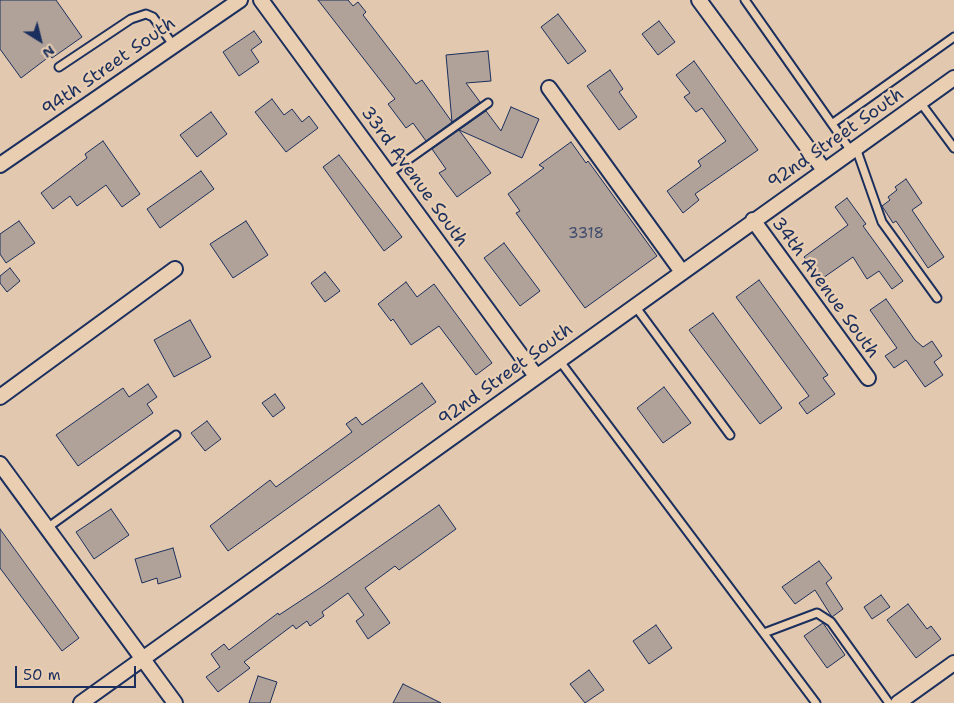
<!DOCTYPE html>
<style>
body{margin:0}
#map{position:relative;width:954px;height:703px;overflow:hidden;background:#e1c8ae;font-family:"Shantell Sans",sans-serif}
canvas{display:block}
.north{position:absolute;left:15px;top:15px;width:50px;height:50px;-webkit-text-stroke:4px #e9ceb1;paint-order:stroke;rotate:144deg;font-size:14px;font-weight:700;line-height:20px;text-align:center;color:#1b2f5e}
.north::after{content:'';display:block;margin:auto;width:18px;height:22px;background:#1b2f5e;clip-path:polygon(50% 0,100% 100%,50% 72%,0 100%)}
.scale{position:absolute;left:15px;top:666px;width:121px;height:22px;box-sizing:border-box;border:2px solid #1b2f5e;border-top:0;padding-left:6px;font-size:15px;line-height:18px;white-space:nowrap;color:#1b2f5e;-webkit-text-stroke:4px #e9ceb1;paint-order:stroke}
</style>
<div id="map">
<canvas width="954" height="703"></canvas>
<div class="north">N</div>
<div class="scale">50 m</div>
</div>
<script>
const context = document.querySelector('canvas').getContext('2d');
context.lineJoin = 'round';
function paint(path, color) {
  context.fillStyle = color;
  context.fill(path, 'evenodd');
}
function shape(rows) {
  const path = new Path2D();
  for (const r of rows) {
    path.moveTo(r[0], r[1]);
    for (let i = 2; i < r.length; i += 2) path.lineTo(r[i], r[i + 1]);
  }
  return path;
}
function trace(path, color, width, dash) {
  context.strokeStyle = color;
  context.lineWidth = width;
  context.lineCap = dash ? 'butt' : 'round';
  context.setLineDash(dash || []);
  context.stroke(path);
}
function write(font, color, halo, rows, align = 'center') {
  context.font = font + ' "Shantell Sans",sans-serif';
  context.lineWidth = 4.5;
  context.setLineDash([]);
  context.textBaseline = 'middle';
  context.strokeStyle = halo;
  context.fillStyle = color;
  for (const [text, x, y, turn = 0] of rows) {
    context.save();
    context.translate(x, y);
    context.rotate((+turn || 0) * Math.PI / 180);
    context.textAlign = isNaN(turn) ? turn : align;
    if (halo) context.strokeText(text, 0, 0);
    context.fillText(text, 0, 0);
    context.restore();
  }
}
const building = shape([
 [0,0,56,0,82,37,52,58,50,56,21,78,0,49,0,0],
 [318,0,348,0,353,6,358,2,366,12,363,15,416,84,422,80,452,122,426,141,413,123,406,128,388,104,395,99,318,0],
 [558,14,586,51,568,64,541,27,558,14],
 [659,21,675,42,658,55,642,34,659,21],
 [254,31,262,42,251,50,259,62,239,76,223,52,254,31],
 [488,51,491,81,466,83,480,102,452,122,446,55,488,51],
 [694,61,758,150,695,194,699,200,683,213,667,191,701,166,698,161,726,141,702,108,696,112,684,97,690,93,676,75,694,61],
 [610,70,623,89,619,92,637,117,619,130,587,86,610,70],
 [272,99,284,115,292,109,302,122,309,116,318,128,286,152,255,112,272,99],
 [511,107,539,119,522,158,459,130,486,111,501,131,511,107],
 [211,112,227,134,197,157,180,135,211,112],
 [459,130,491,173,457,197,439,173,446,169,432,149,459,130],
 [103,141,140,194,122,207,106,185,77,206,70,196,53,209,41,193,87,158,85,154,103,141],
 [571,142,586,163,588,161,657,256,585,308,516,213,520,211,508,194,544,168,539,165,571,142],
 [339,155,402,237,384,251,323,167,339,155],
 [201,171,214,189,160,228,147,209,201,171],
 [906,179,922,203,912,210,944,257,928,268,896,221,893,223,882,206,890,200,888,197,897,190,895,187,906,179],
 [847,198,866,224,863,226,903,281,892,289,879,271,867,279,853,257,820,280,804,257,848,225,835,207,847,198],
 [19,221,35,243,6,263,0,254,0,234,19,221],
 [246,221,268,255,233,278,210,244,246,221],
 [504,243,540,291,520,306,484,258,504,243],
 [10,268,20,281,7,292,0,283,0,276,10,268],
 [325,272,340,291,325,302,311,283,325,272],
 [759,280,828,375,823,378,835,394,807,414,799,403,809,396,736,297,759,280],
 [406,282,417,297,434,284,492,363,476,375,439,326,411,345,393,319,391,321,378,304,406,282],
 [886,299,915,340,923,347,932,341,942,356,934,362,943,375,925,387,906,360,894,368,885,356,897,348,870,310,886,299],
 [713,313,782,408,760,424,689,330,713,313],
 [190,320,211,357,174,377,154,340,190,320],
 [422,383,436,402,228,551,210,526,270,480,276,487,352,432,346,424,356,417,362,425,422,383],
 [148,384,157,397,147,404,153,413,78,466,56,435,123,388,129,397,148,384],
 [664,387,691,423,663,443,637,408,664,387],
 [275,394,285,408,273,417,262,403,275,394],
 [207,421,221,439,205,451,191,433,207,421],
 [439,505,456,529,399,570,395,566,365,588,390,623,368,639,356,621,364,615,348,593,322,612,324,616,310,626,307,621,296,629,293,625,244,662,250,668,218,692,206,677,220,667,211,654,224,644,229,650,278,613,279,615,323,586,439,505],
 [111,509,129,535,94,559,76,532,111,509],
 [0,529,79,638,62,651,0,568,0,529],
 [173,548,181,577,158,584,157,578,142,583,135,559,173,548],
 [819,561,832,578,826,583,843,609,832,617,815,590,795,604,782,587,819,561],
 [881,595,890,607,872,619,864,607,881,595],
 [908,604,927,629,931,626,941,639,916,658,887,620,908,604],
 [823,623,845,655,827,668,804,636,823,623],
 [656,625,672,648,649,664,633,641,656,625],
 [589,670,604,690,585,703,570,684,589,670],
 [258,676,277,682,270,703,249,703,258,676],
 [403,684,441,703,393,703,403,684]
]);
paint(building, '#b0a299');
trace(building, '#1b2f5e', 1);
const lane = shape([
 [745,0,851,151],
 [59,67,131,19,146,14,153,17,174,46],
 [920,102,954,148],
 [833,123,954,37],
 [856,148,882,222,937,298],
 [388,174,488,103],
 [635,306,730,435],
 [559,360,816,703],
 [47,528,176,435],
 [764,633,817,613,831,622,889,703]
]);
const street = shape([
 [261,0,536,376],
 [699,0,824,170],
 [549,88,682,272],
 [0,165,240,0],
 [753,220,868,378],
 [0,397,175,269],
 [0,464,175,703],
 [81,703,954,78],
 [898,703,954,663]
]);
trace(lane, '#1b2f5e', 11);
trace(street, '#1b2f5e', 18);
trace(lane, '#e9ceb1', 7);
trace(street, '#e9ceb1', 14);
write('15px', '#404c6d', null, [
 ["3318",586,234]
]);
write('18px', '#1b2f5e', '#e9ceb1', [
 ["94th Street South",109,67,-35],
 ["92nd Street South",836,139,-35],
 ["33rd Avenue South",414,177,54],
 ["34th Avenue South",825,288,54],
 ["92nd Street South",506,375,-36]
]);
</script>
